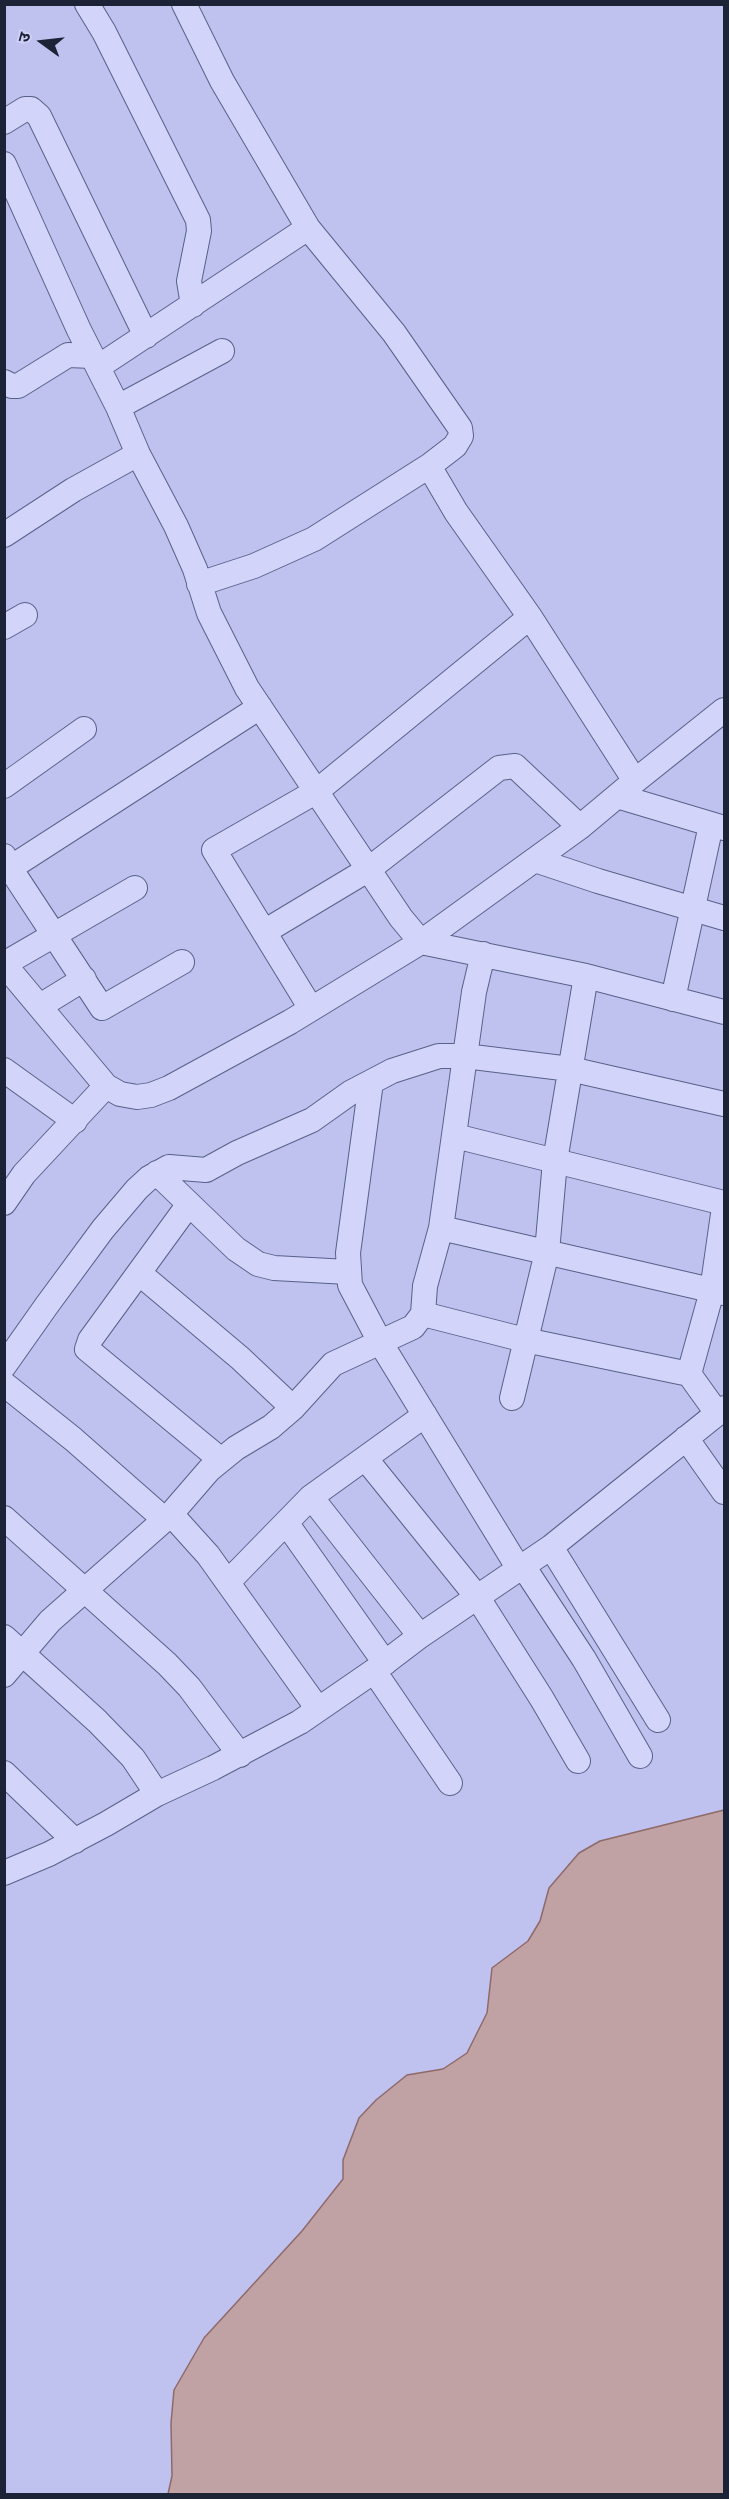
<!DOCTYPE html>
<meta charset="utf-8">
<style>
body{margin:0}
#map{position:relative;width:729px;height:2499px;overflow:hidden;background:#bfc1ef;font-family:Bitter,"Noto Sans Devanagari",serif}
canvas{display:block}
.frame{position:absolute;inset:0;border:6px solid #1c2337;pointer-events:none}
.north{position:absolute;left:12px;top:12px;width:60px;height:60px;-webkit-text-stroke:4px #cfd0f7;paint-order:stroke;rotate:285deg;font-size:16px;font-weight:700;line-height:24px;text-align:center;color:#1c2337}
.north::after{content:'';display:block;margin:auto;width:21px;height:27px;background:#1c2337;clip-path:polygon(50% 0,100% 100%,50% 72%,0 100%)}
</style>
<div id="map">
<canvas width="729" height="2499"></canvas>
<div class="frame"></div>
<div class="north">उ</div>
</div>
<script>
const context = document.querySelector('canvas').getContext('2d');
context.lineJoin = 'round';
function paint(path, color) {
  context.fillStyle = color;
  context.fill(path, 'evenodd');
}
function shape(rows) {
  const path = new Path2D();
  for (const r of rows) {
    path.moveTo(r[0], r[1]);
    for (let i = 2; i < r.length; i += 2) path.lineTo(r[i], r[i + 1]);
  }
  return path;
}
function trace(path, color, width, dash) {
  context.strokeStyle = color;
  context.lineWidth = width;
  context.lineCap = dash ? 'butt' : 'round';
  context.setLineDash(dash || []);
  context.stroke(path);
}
const water = shape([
 [724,1810,724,2494,168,2494,172,2476,171,2423,174,2390,204,2338,302,2231,343,2179,343,2160,359,2118,376,2100,407,2075,443,2069,467,2053,487,2013,492,1968,528,1941,540,1921,549,1888,579,1853,600,1841,724,1810]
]);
paint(water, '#c1a2a4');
trace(water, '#8f6969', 1.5);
const minor = shape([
 [87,4,104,32,198,220,199,231,189,281,193,305],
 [184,4,222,81,308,228,394,333,460,428,461,436,455,446,429,466,314,539,254,566,199,584],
 [4,122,25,109,31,109,39,116,146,336],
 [4,164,79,330,118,407,138,454,176,526,195,569,209,613,247,688,401,918,421,942,586,976,724,1012],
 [98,367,308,228],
 [4,382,12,386,18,386,68,355,92,356],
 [118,407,222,351],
 [4,535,73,490,138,454],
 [4,627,25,615],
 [635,781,724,710],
 [4,786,84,729],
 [617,796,724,828],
 [4,856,10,868,102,1008,182,962],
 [535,860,598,881,724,918],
 [4,872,260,707],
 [264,932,369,869,499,768,515,766,580,827],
 [4,964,106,1086,120,1094,137,1097,151,1095,169,1088,290,1022,421,942,580,827,635,781,530,617,456,512,429,466],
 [4,964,135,888],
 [673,999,711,825],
 [40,1006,84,979],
 [310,1007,214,850,317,791,530,617],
 [4,1070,75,1121],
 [371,1082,348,1253,350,1285,380,1342,519,1569],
 [455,1136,724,1203],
 [157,1173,236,1249,258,1264,274,1268,348,1272],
 [4,1203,24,1174,106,1086],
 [189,1204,90,1340,87,1349,221,1460],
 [441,1228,724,1293],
 [139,1273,240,1358,293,1408],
 [423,1314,525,1340,689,1374,717,1413],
 [4,1366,47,1305,103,1229,137,1189,149,1178,169,1167,206,1170,237,1153,312,1120,350,1093,392,1071,439,1056,465,1056,570,1069,724,1104],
 [689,1374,712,1291,724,1207],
 [4,1384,73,1439,164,1519],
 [512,1398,547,1252,555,1161,586,976],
 [686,1438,724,1492],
 [365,1458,478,1598,542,1699,578,1761],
 [311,1497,420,1636],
 [171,1514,208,1555,318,1709],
 [4,1518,167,1664,189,1687,240,1755],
 [287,1524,385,1663],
 [551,1547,658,1720],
 [523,1566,584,1659,640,1756],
 [228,1582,311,1497,425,1415],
 [4,1637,97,1721,133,1758,157,1794],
 [374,1671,450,1783],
 [4,1675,50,1621,171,1514,209,1470,236,1448,271,1427,293,1408,333,1364,413,1327,423,1314,425,1286,441,1228,474,992,483,954],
 [4,1773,75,1841],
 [4,1873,49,1854,106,1824,157,1794,213,1768,300,1722,374,1671,420,1636,551,1547,724,1408]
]);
trace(minor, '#576289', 26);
trace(minor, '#d2d4fa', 24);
</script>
